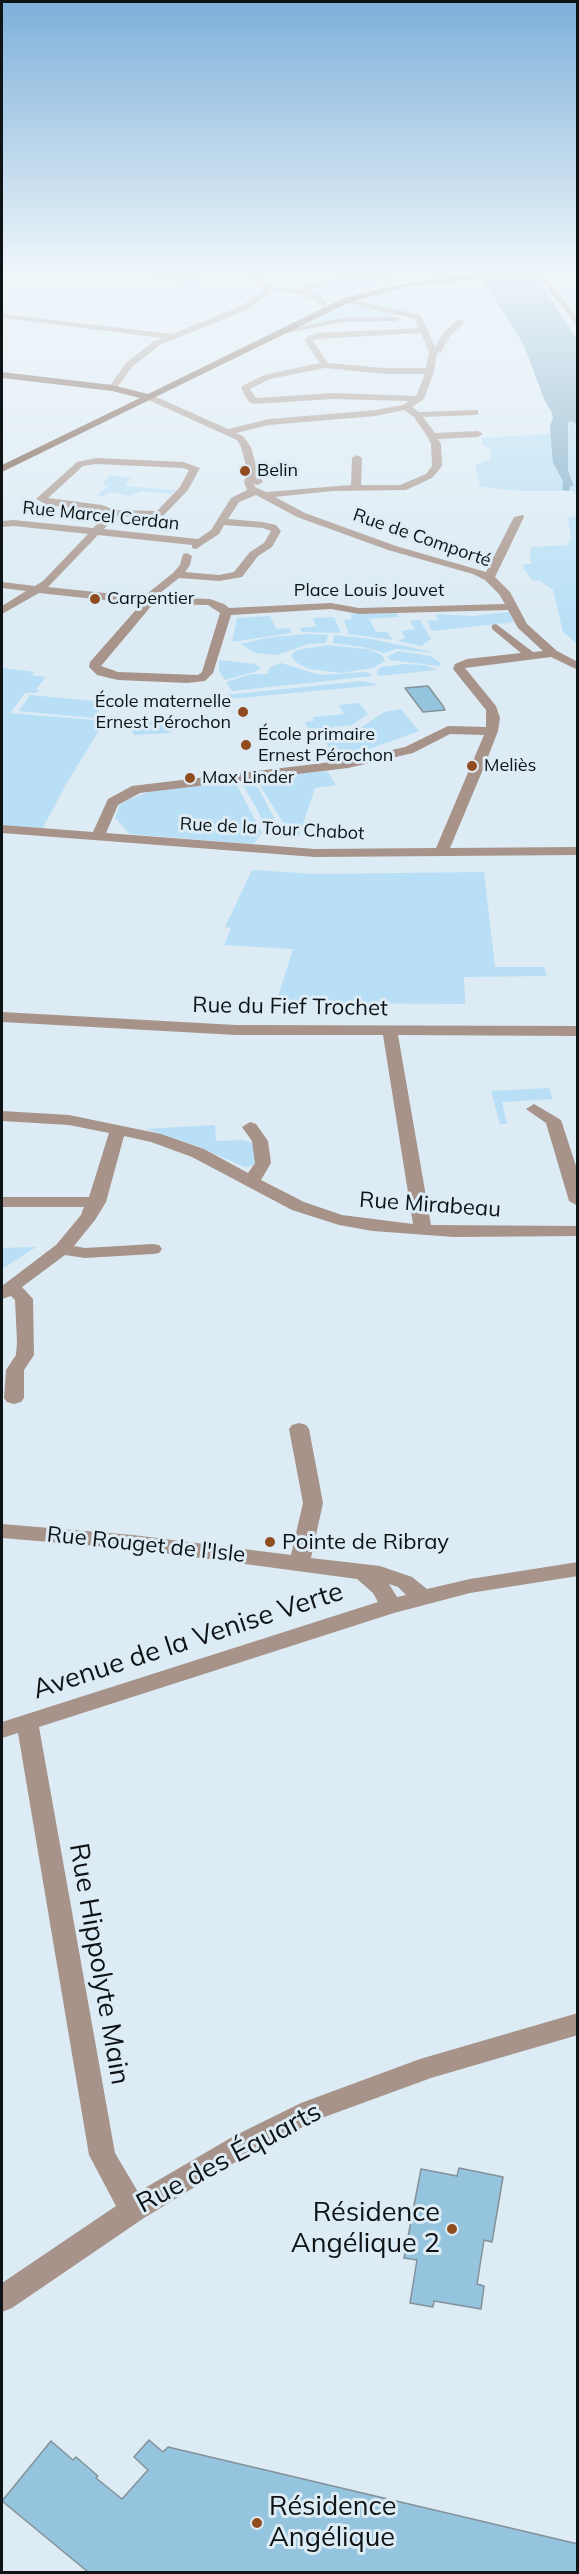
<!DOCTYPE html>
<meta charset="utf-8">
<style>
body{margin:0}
#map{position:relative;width:579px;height:2574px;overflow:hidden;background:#dcebf4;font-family:Mulish,sans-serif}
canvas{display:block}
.frame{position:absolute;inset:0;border:3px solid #0e1316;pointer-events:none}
</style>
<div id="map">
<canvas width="579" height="2574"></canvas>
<div class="frame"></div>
</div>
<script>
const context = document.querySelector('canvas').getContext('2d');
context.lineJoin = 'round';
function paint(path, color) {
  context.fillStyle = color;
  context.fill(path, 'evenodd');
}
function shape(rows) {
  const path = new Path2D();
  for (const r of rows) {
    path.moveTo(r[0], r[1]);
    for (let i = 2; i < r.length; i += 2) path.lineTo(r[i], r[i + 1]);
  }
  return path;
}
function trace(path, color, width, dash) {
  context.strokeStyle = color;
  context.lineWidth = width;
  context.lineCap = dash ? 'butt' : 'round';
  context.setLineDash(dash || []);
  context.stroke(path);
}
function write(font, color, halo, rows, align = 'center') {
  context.font = font + ' Mulish,sans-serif';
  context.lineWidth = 6;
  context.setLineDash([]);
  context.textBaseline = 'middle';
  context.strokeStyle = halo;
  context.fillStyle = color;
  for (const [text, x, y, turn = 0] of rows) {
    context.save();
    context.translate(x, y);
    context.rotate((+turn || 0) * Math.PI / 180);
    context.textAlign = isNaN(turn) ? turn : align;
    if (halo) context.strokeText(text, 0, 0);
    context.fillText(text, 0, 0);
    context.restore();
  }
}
paint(shape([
 [156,273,206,273,202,289,141,277],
 [429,273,453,273,380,284,338,295,321,295,310,291,364,275,384,274,400,278],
 [387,291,411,297,416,313,370,303,364,299,368,296],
 [357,305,393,312,391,318,345,318,298,327,339,306],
 [568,419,577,420,577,497,573,491,521,491,480,487,475,465,491,459,491,449,482,445,481,438,546,434,569,430],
 [110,475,131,478,125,486,175,490,172,494,141,491,129,496,112,492,101,497,96,496,109,486,102,484],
 [577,516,577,644,563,632,553,590,539,580,533,581,523,568,524,564,533,564,530,561,531,547,569,545,568,542,571,540,568,518],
 [509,612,514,622,432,631,427,621,438,620,435,614,472,616],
 [397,613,399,617,369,619,376,632,387,632,393,640,349,634,344,620,352,619,351,614],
 [270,616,276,629,290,628,291,633,232,642,237,618],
 [334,617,341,633,302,632,300,628,316,626,313,618],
 [420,620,431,639,421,646,398,641,405,638,401,631,415,629,410,621],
 [306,634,328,635,326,643,308,644,277,655,255,653,241,644,266,638],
 [334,635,371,639,437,653,396,649,384,653,363,647,333,643],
 [327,645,367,649,382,655,385,661,373,668,340,673,309,669,297,663,293,659,292,654,297,650],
 [399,651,430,656,441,663,440,666,390,660,388,656],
 [219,660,255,664,261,668,257,671,225,680,219,670],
 [281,663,320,675,367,672,372,676,232,691,226,682,252,674,267,674,270,667],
 [404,664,425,665,437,670,379,676,377,673,378,669,382,667],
 [2,668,35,672,31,675,46,677,36,689,39,690,37,693,25,693,10,713,105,721,66,784,43,828,2,825],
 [362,681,379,685,228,699,226,695],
 [30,695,105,702,94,718,19,711],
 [359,703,368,714,352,725,309,730,305,722,314,721,313,717,344,714,339,705],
 [401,709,419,731,364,751,333,754,320,734,359,729,384,712],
 [143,718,171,727,174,730,169,733,134,735,132,731,138,719],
 [327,771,336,785,315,788,299,836,293,838,257,781,262,778],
 [234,780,262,833,253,844,130,834,115,818,119,806,128,800,146,793,168,788],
 [249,782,259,789,284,837,273,838,242,783],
 [252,870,316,874,484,872,495,967,544,967,547,976,464,977,465,1004,276,1003,293,949,224,945,231,928,225,927],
 [549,1088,553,1099,502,1102,507,1124,500,1124,491,1091],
 [215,1125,216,1141,244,1140,254,1144,256,1162,251,1166,244,1167,195,1145,145,1129],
 [36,1247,2,1269,2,1248]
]), '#b8dff6');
paint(shape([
 [478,273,534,273,577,339,577,425,573,421,568,422,568,470,573,484,573,486,570,486,569,491,562,490,563,481,553,463,550,426,553,418,552,413,544,399,525,348,515,330]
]), '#7dabc6');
const building = shape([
 [428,686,443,706,445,710,423,712,405,688,428,686],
 [459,2168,503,2177,492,2242,484,2240,477,2284,484,2286,481,2309,434,2301,433,2307,410,2303,417,2260,404,2258,421,2169,457,2176,459,2168],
 [149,2440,163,2452,168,2447,578,2544,578,2572,88,2572,2,2501,51,2441,73,2460,76,2457,98,2476,96,2478,122,2499,148,2470,134,2457,149,2440]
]);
paint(building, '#95c4df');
trace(building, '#849199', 1.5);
paint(shape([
 [253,273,261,273,260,279,271,288,298,289,358,273,371,273,307,291,317,294,326,302,326,306,323,306,311,298,297,293,271,292,247,310,160,345,133,366,115,390,112,391,108,388,127,362,154,341,163,338,2,318,2,314,172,334,241,306,264,291,252,280,253,273],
 [535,273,543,273,578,319,578,327,535,273],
 [344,298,421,315,435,347,443,333,457,320,463,320,463,324,450,336,441,352,437,353,434,371,424,399,412,407,419,412,478,410,478,414,475,415,423,417,435,433,478,431,483,434,478,437,438,439,441,444,442,466,432,478,406,490,332,491,275,497,305,513,396,546,486,572,514,517,523,515,524,517,495,577,510,592,527,624,557,651,578,662,578,670,551,657,465,668,496,706,500,718,498,731,484,767,450,848,578,847,578,855,315,857,2,833,2,825,93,832,108,799,132,786,348,760,405,747,448,726,486,727,486,710,453,669,455,664,467,659,521,653,492,629,492,625,496,624,533,652,543,651,518,628,508,610,359,614,331,609,231,615,213,673,205,681,187,683,118,680,97,675,89,667,90,662,141,604,39,593,2,614,2,606,26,591,2,588,2,582,35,586,43,581,88,534,14,526,2,527,2,521,14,520,93,528,107,514,100,511,47,505,36,499,77,462,96,458,183,462,200,468,188,490,164,515,150,518,116,516,104,529,198,539,211,530,231,498,247,490,244,482,248,473,241,447,237,440,146,399,146,395,152,395,228,429,269,419,376,410,403,405,409,401,333,399,253,404,248,401,241,388,242,386,264,375,320,363,305,341,308,336,318,333,418,328,415,319,344,302,344,298],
 [421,333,429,352,426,368,384,368,328,363,313,341,318,339,421,333],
 [325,368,384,374,425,374,416,396,333,393,256,398,250,389,270,379,325,368],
 [404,410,414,417,427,436,431,444,432,466,426,474,400,485,361,485,362,458,357,455,352,458,351,485,266,492,255,487,254,484,258,485,263,482,258,473,251,447,243,436,236,433,269,425,376,416,404,410],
 [96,464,183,468,189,470,180,487,157,511,115,510,102,505,48,498,83,466,96,464],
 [256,495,297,517,388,550,473,574,485,580,499,594,505,604,359,608,331,603,229,608,224,604,210,599,155,597,179,578,219,581,242,577,258,556,272,547,281,531,276,525,263,522,228,519,239,502,256,495],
 [224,525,263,528,271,531,264,543,250,552,234,572,219,575,185,572,190,565,192,556,187,553,183,554,180,565,173,573,143,597,48,587,98,535,192,545,192,548,196,549,219,534,224,525],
 [153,604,208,605,220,613,202,672,198,675,118,672,101,666,153,604],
 [450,734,484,735,436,848,315,849,106,833,118,805,140,793,348,768,413,753,450,734],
 [399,317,400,319,396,321,343,322,282,334,278,331,343,318,399,317],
 [2,1012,236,1025,578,1026,578,1036,398,1035,431,1225,578,1226,578,1236,454,1237,373,1231,339,1225,292,1210,192,1157,151,1142,124,1136,106,1202,95,1220,74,1246,85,1248,153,1244,159,1245,162,1249,159,1253,153,1254,85,1258,65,1255,22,1287,33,1299,34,1355,24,1370,24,1398,21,1402,14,1404,7,1402,4,1398,6,1370,16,1355,17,1342,15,1300,11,1296,2,1299,2,1286,56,1245,81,1215,84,1207,2,1207,2,1197,89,1197,109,1133,69,1125,2,1121,2,1111,69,1115,161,1134,204,1149,248,1173,255,1163,252,1141,242,1127,250,1122,256,1124,268,1141,271,1163,261,1180,304,1202,342,1215,413,1224,383,1035,236,1035,2,1022,2,1012],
 [534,1104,561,1120,578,1172,578,1206,569,1201,546,1123,526,1109,534,1104],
 [299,1423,306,1425,309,1429,323,1503,311,1558,380,1566,412,1577,427,1589,470,1579,578,1562,578,1576,470,1593,394,1613,39,1727,115,2153,138,2192,234,2136,301,2103,420,2059,578,2013,578,2035,431,2078,319,2119,252,2152,144,2218,12,2308,2,2312,2,2283,116,2206,89,2155,18,1733,2,1738,2,1722,378,1602,373,1593,357,1579,133,1549,2,1538,2,1524,133,1535,291,1555,303,1503,289,1429,292,1425,299,1423],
 [389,1584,398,1587,406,1595,397,1597,389,1584]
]), '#a79389');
paint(shape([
 [490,273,513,273,509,275,405,287,350,302,2,472,2,465,140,398,112,391,2,378,2,372,112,385,148,394,344,298,405,283,490,273]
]), '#6f4e3b');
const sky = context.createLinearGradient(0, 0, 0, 633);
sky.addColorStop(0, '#7db0da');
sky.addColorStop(0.43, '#eff6fa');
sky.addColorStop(1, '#eff6fa00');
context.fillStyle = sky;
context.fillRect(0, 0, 579, 633);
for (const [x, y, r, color] of [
 [245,471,6,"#914c20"],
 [95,599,6,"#914c20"],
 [243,712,6,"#914c20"],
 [246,745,6,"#914c20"],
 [472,766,6,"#914c20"],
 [190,778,6,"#914c20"],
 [270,1542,6,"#914c20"],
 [452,2229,6,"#914c20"],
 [257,2523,6,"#914c20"]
]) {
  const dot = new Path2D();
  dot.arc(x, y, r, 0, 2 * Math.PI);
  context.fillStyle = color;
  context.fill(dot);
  trace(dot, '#dcebf4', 2);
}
write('18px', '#0e1316', '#dcebf4', [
 ["Belin",257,471],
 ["Carpentier",107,599],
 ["École maternelle",231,702,"right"],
 ["Ernest Pérochon",231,723,"right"],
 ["École primaire",258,735],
 ["Ernest Pérochon",258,756],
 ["Meliès",484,766],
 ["Max Linder",202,778]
], 'left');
write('18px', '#0e1316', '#dcebf4', [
 ["Rue Marcel Cerdan",101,516,6],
 ["Rue de Comporté",422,538,19],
 ["Place Louis Jouvet",369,591],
 ["Rue de la Tour Chabot",272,829,3]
]);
write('22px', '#0e1316', '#dcebf4', [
 ["Rue du Fief Trochet",290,1007,1],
 ["Rue Mirabeau",430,1205,4],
 ["Rue Rouget de l'Isle",146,1545,6]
]);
write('22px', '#0e1316', '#dcebf4', [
 ["Pointe de Ribray",282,1542]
], 'left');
write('27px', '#0e1316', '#dcebf4', [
 ["Avenue de la Venise Verte",188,1641,-18],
 ["Rue Hippolyte Main",99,1964,80],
 ["Rue des Équarts",229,2158,-28]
]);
write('27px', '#0e1316', '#dcebf4', [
 ["Résidence",440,2213],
 ["Angélique 2",440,2244],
 ["Résidence",269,2507,"left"],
 ["Angélique",269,2538,"left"]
], 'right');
</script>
